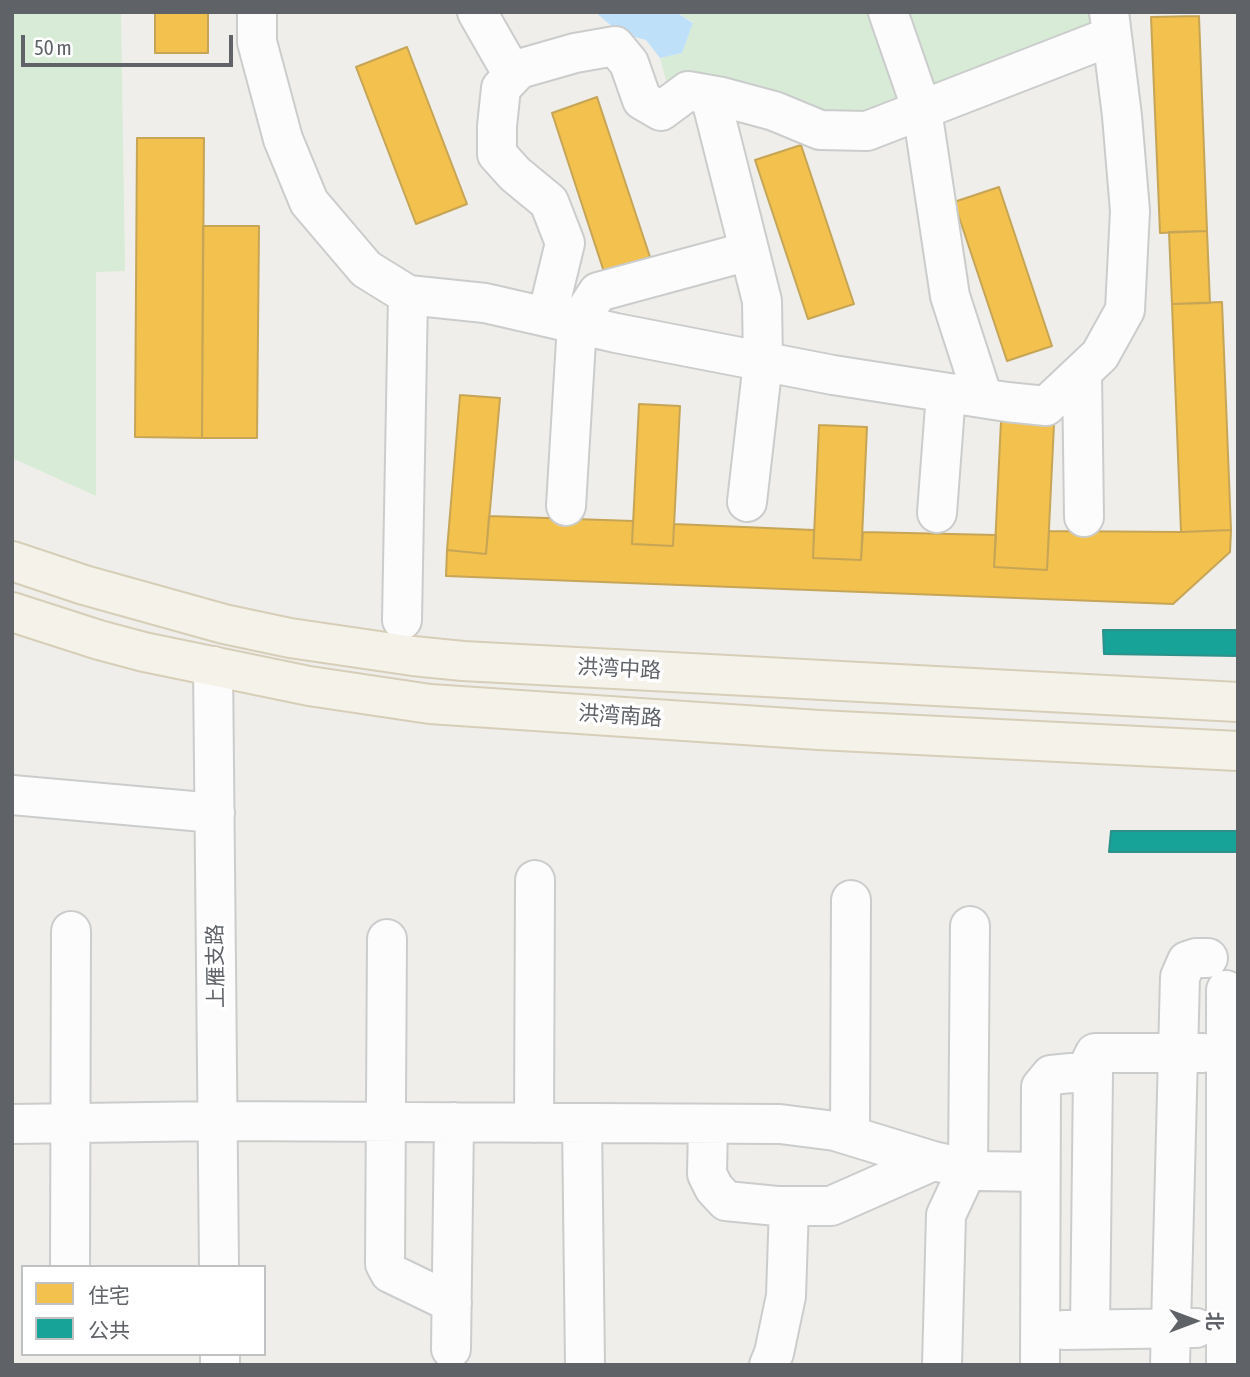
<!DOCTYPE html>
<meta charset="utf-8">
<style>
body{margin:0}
#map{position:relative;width:1250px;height:1377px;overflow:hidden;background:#efeeea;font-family:"Asap Condensed","Noto Sans SC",sans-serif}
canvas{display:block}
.frame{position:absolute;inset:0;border:14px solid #5f6368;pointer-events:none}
.legend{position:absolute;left:21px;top:1265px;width:245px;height:91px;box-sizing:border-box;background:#fff;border:2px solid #bfc1c3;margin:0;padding:9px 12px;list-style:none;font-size:21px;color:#5f6368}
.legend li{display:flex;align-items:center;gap:14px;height:35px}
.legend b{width:35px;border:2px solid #bfc1c3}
.north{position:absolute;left:1159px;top:1286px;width:70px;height:70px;-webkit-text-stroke:5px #fff;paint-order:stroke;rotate:90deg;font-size:19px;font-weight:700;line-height:28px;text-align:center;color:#5f6368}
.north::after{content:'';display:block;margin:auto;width:24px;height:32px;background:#5f6368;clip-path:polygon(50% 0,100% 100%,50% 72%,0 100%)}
.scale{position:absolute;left:21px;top:35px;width:212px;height:32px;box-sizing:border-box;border:4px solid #5f6368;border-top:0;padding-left:9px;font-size:21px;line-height:24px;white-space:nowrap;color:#5f6368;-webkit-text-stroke:5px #fff;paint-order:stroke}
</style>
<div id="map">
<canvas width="1250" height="1377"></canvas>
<div class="frame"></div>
<ul class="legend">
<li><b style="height:19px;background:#f2c14e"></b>住宅</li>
<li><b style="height:19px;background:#17a398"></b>公共</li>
</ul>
<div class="north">北</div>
<div class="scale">50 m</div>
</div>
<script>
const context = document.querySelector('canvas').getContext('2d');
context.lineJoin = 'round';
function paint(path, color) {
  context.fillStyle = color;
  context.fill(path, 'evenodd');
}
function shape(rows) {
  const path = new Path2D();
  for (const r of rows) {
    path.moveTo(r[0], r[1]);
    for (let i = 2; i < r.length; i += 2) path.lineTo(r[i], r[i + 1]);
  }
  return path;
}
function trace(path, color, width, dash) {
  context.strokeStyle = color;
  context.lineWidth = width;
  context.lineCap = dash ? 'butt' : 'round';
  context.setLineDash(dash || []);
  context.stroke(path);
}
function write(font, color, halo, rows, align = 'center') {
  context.font = font + ' "Asap Condensed","Noto Sans SC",sans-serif';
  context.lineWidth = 7;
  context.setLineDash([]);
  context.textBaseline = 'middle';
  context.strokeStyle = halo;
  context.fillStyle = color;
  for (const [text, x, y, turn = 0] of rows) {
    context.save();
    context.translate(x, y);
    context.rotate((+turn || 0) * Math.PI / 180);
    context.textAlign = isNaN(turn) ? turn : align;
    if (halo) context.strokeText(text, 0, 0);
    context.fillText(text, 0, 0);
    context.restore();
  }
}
paint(shape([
 [12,12,121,12,125,271,96,272,96,496,12,458],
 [676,12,875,12,909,111,869,126,670,95,660,58,682,53,693,22],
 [902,12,1096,12,1100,27,931,94]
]), '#d8ebd6');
paint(shape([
 [595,12,676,12,693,23,682,53,660,58,646,40,620,33]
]), '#bfe0f9');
const homes = shape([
 [155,12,208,12,208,53,155,53,155,12],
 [1199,16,1207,231,1160,233,1151,17,1199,16],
 [407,47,467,204,416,224,356,67,407,47],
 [597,97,650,257,604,272,552,113,597,97],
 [137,138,204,138,202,438,135,437,137,138],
 [801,145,854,304,808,319,755,160,801,145],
 [999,187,1052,346,1007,361,954,202,999,187],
 [203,226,259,226,257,438,202,438,203,226],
 [1207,231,1210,303,1172,304,1169,232,1207,231],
 [1222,302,1231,530,1181,532,1172,304,1222,302],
 [460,395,500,398,486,554,447,550,460,395],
 [639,404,680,406,673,546,632,544,639,404],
 [1001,421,1054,424,1047,570,994,567,1001,421],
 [819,425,867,427,861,560,813,558,819,425],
 [489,516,633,521,632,544,673,546,674,524,814,530,813,558,861,560,863,532,996,535,994,567,1047,570,1049,531,1181,532,1231,530,1230,552,1173,604,446,576,447,550,486,554,489,516]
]);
paint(homes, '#f2c14e');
trace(homes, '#c6a556', 2);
const public = shape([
 [1103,630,1238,630,1238,656,1104,654,1103,630],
 [1111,831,1238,831,1238,852,1109,852,1111,831]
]);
paint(public, '#17a398');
trace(public, '#2d908a', 2);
const minor = shape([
 [257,12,257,42,283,139,309,202,366,269,408,295],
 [477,12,513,75],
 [888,12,922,110,950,296,983,398],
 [710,95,762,301,763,362,747,502],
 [547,317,565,243,549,202,515,174,497,154,497,126,501,88,519,69,575,53,615,46,629,63,642,100,661,111,688,91,722,97,774,111,820,130,867,131,1112,36],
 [1082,372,1084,517],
 [566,506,577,324,598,292,749,251],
 [937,513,946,393],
 [402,620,408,295,485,303,616,333,833,375,1007,402,1046,406,1100,355,1125,310,1130,211,1122,116,1109,12],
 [213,666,219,1267],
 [12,795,215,813],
 [387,939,385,1264,390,1273,452,1303],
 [1226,990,1226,1365],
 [1093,1074,1091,1061,1095,1053,1203,1053],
 [534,1123,535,880],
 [582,1123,585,1365],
 [12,1124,218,1121,780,1124,835,1131,933,1161,980,1171,1040,1172],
 [708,1124,707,1174,714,1188,726,1201,777,1206,831,1206,933,1161],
 [850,1135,851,900],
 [70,1267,71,931],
 [1064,1330,1196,1328],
 [451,1349,454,1122],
 [220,1354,220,1365],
 [769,1365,774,1353,786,1296,789,1206],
 [942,1365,946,1215,968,1168,970,926],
 [1040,1365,1041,1087,1051,1075,1071,1073,1093,1074,1090,1329],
 [1170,1365,1180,977,1187,961,1196,958,1208,958]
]);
const major = shape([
 [12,561,84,585,224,624,290,638,413,656,463,661,1238,702],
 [12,612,99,640,144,652,309,686,430,704,819,730,1238,751]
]);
trace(minor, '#cbcccc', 42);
trace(major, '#d7ceb8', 42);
trace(minor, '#fdfcfc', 38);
trace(major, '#f4f2e9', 38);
write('21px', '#5f6368', '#fff', [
 ["洪湾中路",619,669,3],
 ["洪湾南路",620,716,4],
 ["上雁支路",216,966,-91]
]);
</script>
